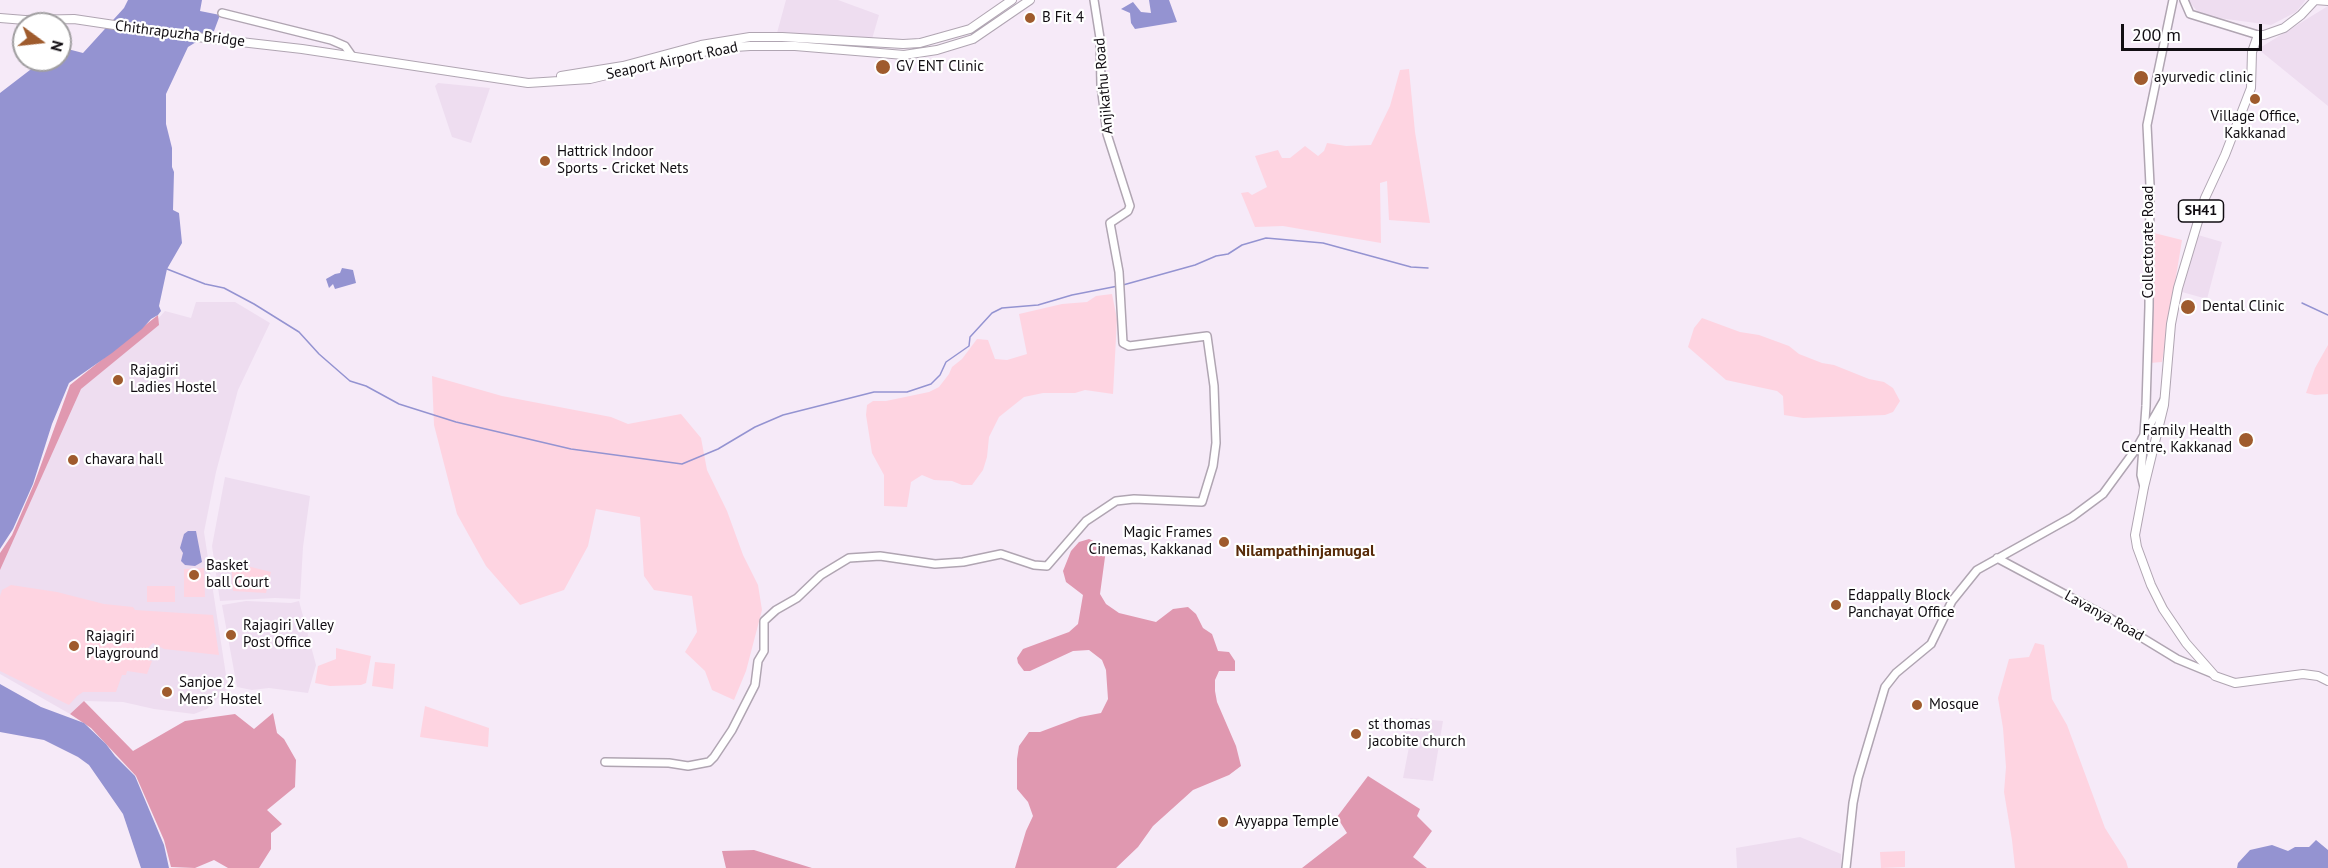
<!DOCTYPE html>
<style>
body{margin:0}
#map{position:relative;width:2328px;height:868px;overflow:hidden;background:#f6eaf8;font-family:"PT Sans",sans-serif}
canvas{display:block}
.north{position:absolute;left:12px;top:12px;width:60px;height:60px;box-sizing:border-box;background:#fff;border:2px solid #a09ea0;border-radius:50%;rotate:105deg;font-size:16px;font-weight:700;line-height:24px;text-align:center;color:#110d12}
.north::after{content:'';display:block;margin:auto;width:21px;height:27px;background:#9f5b2d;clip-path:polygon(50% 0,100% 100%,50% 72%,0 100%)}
.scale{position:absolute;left:2121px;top:24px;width:141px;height:27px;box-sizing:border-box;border:3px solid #110d12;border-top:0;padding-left:8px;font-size:18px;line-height:21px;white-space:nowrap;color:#110d12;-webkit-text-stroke:4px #fff;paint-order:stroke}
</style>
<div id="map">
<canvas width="2328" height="868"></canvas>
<div class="north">N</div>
<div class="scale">200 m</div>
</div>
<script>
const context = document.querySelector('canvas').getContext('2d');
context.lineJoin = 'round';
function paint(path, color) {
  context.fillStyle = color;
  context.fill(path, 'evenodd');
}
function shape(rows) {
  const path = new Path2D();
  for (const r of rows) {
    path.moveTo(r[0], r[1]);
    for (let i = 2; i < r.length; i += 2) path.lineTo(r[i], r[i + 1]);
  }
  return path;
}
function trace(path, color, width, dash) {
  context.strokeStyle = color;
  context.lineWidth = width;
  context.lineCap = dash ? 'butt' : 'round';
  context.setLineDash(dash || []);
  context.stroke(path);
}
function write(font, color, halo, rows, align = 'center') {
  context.font = font + ' "PT Sans",sans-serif';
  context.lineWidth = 4.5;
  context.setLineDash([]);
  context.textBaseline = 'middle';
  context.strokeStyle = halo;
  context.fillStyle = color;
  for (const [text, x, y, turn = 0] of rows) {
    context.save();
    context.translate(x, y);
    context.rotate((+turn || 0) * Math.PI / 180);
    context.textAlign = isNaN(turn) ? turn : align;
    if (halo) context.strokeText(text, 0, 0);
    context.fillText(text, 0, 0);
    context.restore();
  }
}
paint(shape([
 [786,0,838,0,879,15,872,39,777,33],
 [2188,0,2305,0,2305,1,2296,12,2271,25,2211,17,2197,11],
 [2328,6,2328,106,2258,49],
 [438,83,490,88,471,143,452,137,435,86],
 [2198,235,2222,242,2207,299,2182,292],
 [196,302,235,302,270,323,238,390,216,472,204,532,228,688,207,709,194,714,154,709,123,702,84,701,70,714,0,674,0,557,16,533,71,388,147,331,165,311,191,318],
 [225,477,310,496,303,547,300,599,275,598,220,601,212,546],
 [246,601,291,603,299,601,316,665,308,693,269,688,252,690,237,687,222,605],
 [1410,718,1443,721,1433,781,1403,778,1409,747,1400,743],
 [1800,837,1841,854,1841,868,1737,868,1736,848]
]), '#eeddf0');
paint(shape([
 [1409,69,1415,132,1430,223,1389,220,1387,181,1380,183,1381,243,1283,226,1255,227,1241,193,1248,192,1252,195,1267,187,1255,156,1278,150,1282,158,1290,158,1305,146,1318,156,1324,151,1327,143,1346,146,1371,145,1390,106,1400,70],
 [2154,233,2182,240,2162,362,2150,363],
 [1112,294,1117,319,1113,394,1085,390,1075,393,1043,393,1024,397,999,417,989,437,987,457,983,470,972,485,962,485,952,481,934,480,922,475,911,482,907,507,884,506,884,475,872,453,866,415,867,405,873,401,886,401,929,392,939,387,949,374,952,367,962,359,977,339,988,340,995,359,1007,360,1027,354,1019,314,1062,304,1087,302,1096,296],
 [1702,318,1740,332,1759,335,1789,346,1799,354,1822,363,1834,365,1869,379,1884,382,1893,388,1900,401,1893,412,1885,415,1803,418,1784,415,1783,396,1777,391,1726,380,1688,347,1694,328],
 [2328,345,2328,394,2315,395,2306,393,2315,368],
 [432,376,502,396,611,417,628,424,681,414,701,438,707,470,727,511,743,555,758,585,762,610,746,671,734,700,712,690,705,671,685,652,697,632,692,596,654,590,644,576,640,517,596,509,588,546,564,590,520,605,486,566,457,514,434,425],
 [231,562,271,572,266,593,233,591],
 [204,568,205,597,184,597,184,569],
 [11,585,57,592,104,604,133,607,135,610,213,615,219,655,164,649,153,643,144,652,145,659,152,661,147,674,127,671,126,675,122,675,116,692,83,692,77,696,69,705,0,671,0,596,2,590],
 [147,586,175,586,175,602,147,602],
 [2035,643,2044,645,2052,699,2067,725,2105,828,2126,861,2128,868,2015,868,2012,840,2004,792,2006,767,2003,728,1998,698,2009,659,2029,657],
 [336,648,371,656,366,683,361,685,330,686,315,683,318,666,336,659],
 [375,662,395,664,393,689,372,686],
 [425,706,489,728,488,747,420,737],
 [1905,851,1905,867,1881,868,1880,852]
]), '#fed4e1');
paint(shape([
 [158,315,159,325,81,389,0,570,0,553,12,535,34,484,70,385],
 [1089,539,1098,543,1105,557,1100,594,1106,604,1119,613,1156,622,1173,609,1188,607,1196,614,1203,628,1212,634,1218,651,1229,652,1235,661,1235,671,1219,671,1215,680,1215,691,1217,702,1236,746,1241,766,1229,775,1193,790,1153,826,1138,847,1116,868,1015,868,1026,831,1033,816,1028,802,1017,789,1017,759,1019,746,1029,732,1040,732,1080,717,1101,713,1108,699,1106,670,1102,660,1089,650,1073,651,1030,671,1024,671,1018,663,1017,658,1023,649,1069,632,1078,624,1083,595,1066,582,1063,571,1071,551,1079,542],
 [84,701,133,751,185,721,235,714,254,729,273,713,277,733,284,739,296,760,295,787,267,810,282,824,271,833,271,849,259,868,228,868,214,860,195,868,171,867,164,840,136,776,91,728,70,714],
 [1368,776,1420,809,1417,816,1432,831,1413,857,1427,868,1302,868,1347,833,1337,817],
 [754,850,812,868,726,868,722,851]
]), '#e098b0');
paint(shape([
 [128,0,202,0,200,11,220,15,214,31,188,47,166,94,166,124,172,148,172,167,174,172,173,210,179,213,182,243,167,269,159,306,161,311,158,315,151,319,142,329,112,353,69,383,52,424,33,484,13,529,0,549,0,93,43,60,60,60,60,47,83,53,124,8],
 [1149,0,1169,0,1177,22,1135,29,1131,23,1130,13,1121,9,1133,2,1141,12,1151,13],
 [342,268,353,270,356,283,335,289,333,284,329,288,326,279,335,274,340,273],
 [196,531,202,562,195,566,185,565,181,561,183,553,180,548,184,534,188,531],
 [0,684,41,707,84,723,106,744,115,756,135,776,164,845,169,868,141,868,123,814,89,765,78,757,44,740,0,732],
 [2316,840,2328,850,2328,868,2237,868,2238,863,2250,850,2272,845,2288,851,2295,847,2309,847]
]), '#9493d1');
trace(shape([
 [167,269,205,284,224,288,254,304,299,332,319,354,350,381,366,386,399,404,456,422,571,449,682,464,718,449,755,427,783,415,874,392,907,392,931,384,940,375,946,362,969,346,970,337,992,313,1002,308,1038,305,1072,295,1118,286],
 [1123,285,1195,265,1216,256,1228,254,1242,245,1266,238,1323,243,1411,267,1428,268],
 [2302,303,2328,315]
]), '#9493d1', 1.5);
const secondary = shape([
 [2184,0,2190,14,2258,35],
 [222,13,331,40,345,46,352,56],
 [2144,487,2141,475,2146,406,2149,307,2150,185,2147,125,2173,0],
 [1997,558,2113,620,2177,659,2211,673],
 [605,762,669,763,688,766,709,762,714,757,732,730,755,685,758,661,764,651,764,621,776,610,797,598,821,575,849,558,880,556,935,564,963,562,1001,554,1034,565,1047,566,1086,521,1116,501,1134,499,1202,502,1213,466,1216,443,1214,386,1207,336,1129,346,1123,343,1119,272,1110,223,1128,211,1130,206,1107,134,1101,85,1100,38,1094,0],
 [1846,868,1853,803,1858,778,1885,687,1896,673,1931,644,1952,601,1977,570,2072,517,2103,494,2136,449,2164,400]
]);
const primary = shape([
 [2328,1,2315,0,2301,15,2284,28,2264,35,2258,35,2252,52,2251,88,2225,155,2205,198,2178,288,2171,324,2164,405,2144,487,2135,535,2137,547,2151,585,2163,609,2186,643,2215,676,2235,683,2303,674,2318,676,2328,681],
 [0,18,25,20,74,19,188,36,302,49,528,83,590,79,720,48,750,46,795,46,904,55,937,50,973,39,1030,0],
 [561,76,623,66,701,45,750,37,782,37,903,44,920,43,970,29,1012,0]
]);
trace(secondary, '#b0a5b2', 10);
trace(primary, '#b0a5b2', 10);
trace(secondary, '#fff', 7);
trace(primary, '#fff', 8);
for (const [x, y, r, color] of [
 [1030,18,6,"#9f5b2d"],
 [883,67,8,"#9f5b2d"],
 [2141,78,8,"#9f5b2d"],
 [2255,99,6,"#9f5b2d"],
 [545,161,6,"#9f5b2d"],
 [2188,307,8,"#9f5b2d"],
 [118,380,6,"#9f5b2d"],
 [2246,440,8,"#9f5b2d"],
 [73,460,6,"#9f5b2d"],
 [1224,542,6,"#9f5b2d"],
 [194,575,6,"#9f5b2d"],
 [1836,605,6,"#9f5b2d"],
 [231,635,6,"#9f5b2d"],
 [74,646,6,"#9f5b2d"],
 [167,692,6,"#9f5b2d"],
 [1917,705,6,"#9f5b2d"],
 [1356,734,6,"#9f5b2d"],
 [1223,822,6,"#9f5b2d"]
]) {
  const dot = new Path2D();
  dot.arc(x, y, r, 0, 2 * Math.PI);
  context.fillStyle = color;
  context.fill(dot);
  trace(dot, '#fff', 2);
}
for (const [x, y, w] of [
 [2201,211,45]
]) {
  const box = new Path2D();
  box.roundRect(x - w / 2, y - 11, w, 22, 4.5);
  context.fillStyle = '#fff';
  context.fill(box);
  trace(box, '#110d12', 1.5);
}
write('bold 14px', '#110d12', null, [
 ["SH41",2201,211]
]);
write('15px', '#110d12', '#fff', [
 ["B Fit 4",1042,18],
 ["GV ENT Clinic",896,67],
 ["ayurvedic clinic",2154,78],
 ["Village Office,",2255,117,"center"],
 ["Kakkanad",2255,134,"center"],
 ["Hattrick Indoor",557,152],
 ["Sports - Cricket Nets",557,169],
 ["Dental Clinic",2202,307],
 ["Rajagiri",130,371],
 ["Ladies Hostel",130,388],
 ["Family Health",2232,431,"right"],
 ["Centre, Kakkanad",2232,448,"right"],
 ["chavara hall",85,460],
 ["Magic Frames",1212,533,"right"],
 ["Cinemas, Kakkanad",1212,550,"right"],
 ["Basket",206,566],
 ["ball Court",206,583],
 ["Edappally Block",1848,596],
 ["Panchayat Office",1848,613],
 ["Rajagiri Valley",243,626],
 ["Post Office",243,643],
 ["Rajagiri",86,637],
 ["Playground",86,654],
 ["Sanjoe 2",179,683],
 ["Mens' Hostel",179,700],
 ["Mosque",1929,705],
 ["st thomas",1368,725],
 ["jacobite church",1368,742],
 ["Ayyappa Temple",1235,822]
], 'left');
write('15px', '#110d12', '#fff', [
 ["Chithrapuzha Bridge",180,34,7],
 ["Seaport Airport Road",672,61,-12],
 ["Anjikathu Road",1104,86,-95],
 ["Collectorate Road",2149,242,-90],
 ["Lavanya Road",2104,616,29]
]);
write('bold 16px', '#572a08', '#fff', [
 ["Nilampathinjamugal",1305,551]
]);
</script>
